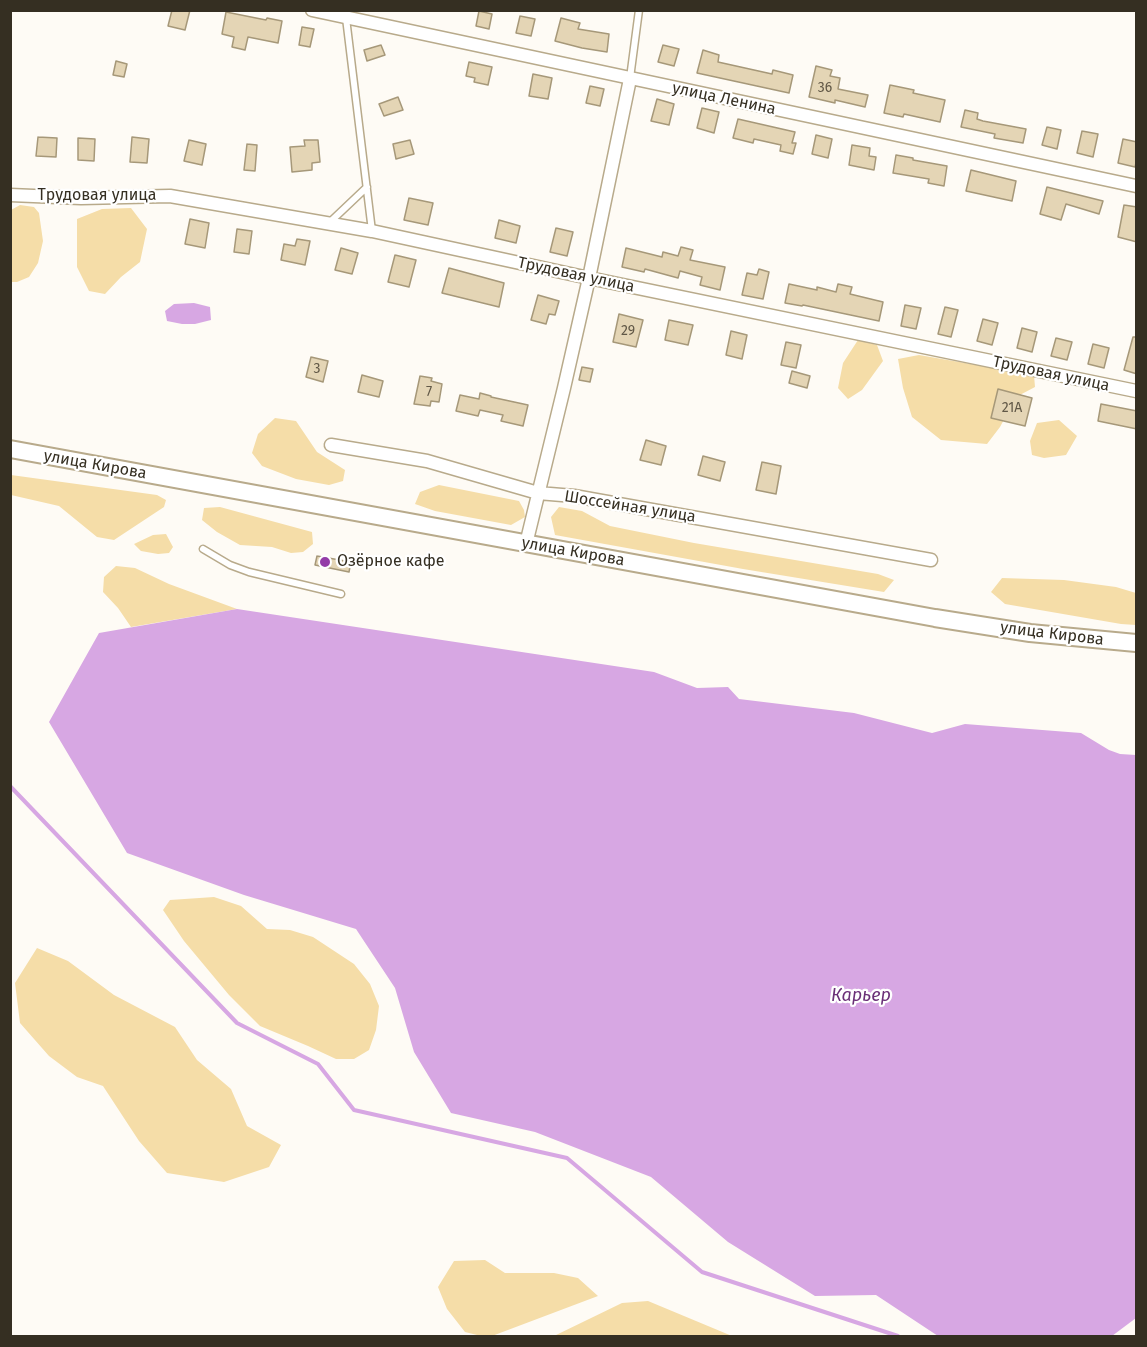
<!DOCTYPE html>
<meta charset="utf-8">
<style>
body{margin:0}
#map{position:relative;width:1147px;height:1347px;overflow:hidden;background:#fefbf5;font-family:"Fira Sans",sans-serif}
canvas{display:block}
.frame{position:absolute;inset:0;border:12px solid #352f22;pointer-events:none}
</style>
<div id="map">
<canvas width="1147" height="1347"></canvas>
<div class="frame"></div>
</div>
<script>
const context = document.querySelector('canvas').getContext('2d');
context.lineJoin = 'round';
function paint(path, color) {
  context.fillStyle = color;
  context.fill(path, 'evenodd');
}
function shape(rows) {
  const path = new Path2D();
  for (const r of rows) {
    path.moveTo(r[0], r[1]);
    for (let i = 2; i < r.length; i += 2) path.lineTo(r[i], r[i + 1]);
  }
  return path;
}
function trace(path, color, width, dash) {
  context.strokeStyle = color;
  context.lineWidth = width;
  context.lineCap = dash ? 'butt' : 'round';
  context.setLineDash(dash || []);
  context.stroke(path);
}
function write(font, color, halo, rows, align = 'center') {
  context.font = font + ' "Fira Sans",sans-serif';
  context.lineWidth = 4.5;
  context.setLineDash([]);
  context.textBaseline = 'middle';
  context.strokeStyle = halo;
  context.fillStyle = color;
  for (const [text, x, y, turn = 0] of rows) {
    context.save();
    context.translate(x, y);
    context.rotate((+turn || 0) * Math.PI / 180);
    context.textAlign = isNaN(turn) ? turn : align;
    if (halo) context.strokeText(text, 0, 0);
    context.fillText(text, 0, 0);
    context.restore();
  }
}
paint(shape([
 [20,205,34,207,39,213,43,241,38,263,29,277,17,282,11,282,11,210],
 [131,208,147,229,140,262,121,277,105,294,89,291,77,267,77,219,102,209],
 [858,340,877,345,883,361,862,390,848,399,838,388,843,363],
 [919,355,1034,375,1035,387,1016,397,1000,427,987,444,941,440,912,417,903,388,898,359],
 [275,418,296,421,317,452,345,470,343,481,329,485,296,479,262,466,252,453,258,434],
 [1059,420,1077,436,1066,455,1044,458,1032,455,1030,441,1037,423],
 [11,475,157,495,166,500,164,507,114,540,97,537,59,506,11,495],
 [439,485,519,501,524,510,525,517,511,525,435,511,415,504,420,492],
 [220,507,312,532,313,544,303,552,291,553,272,547,240,545,217,532,202,520,204,508],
 [559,507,582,511,610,526,694,543,878,574,894,580,884,592,743,569,555,535,551,517],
 [166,534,173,547,169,553,158,554,141,551,134,544,153,535],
 [116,566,135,568,169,584,237,609,131,627,118,608,103,592,104,577],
 [1002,578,1064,580,1116,587,1136,593,1136,625,1121,624,1005,604,991,592],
 [214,897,241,906,267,929,290,930,313,937,354,964,370,984,379,1006,376,1030,369,1050,354,1059,336,1059,308,1046,260,1026,229,995,184,941,163,910,170,900],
 [37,948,68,961,114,995,175,1027,197,1060,231,1089,247,1126,281,1145,269,1167,224,1182,167,1173,139,1141,103,1086,77,1077,49,1056,20,1023,15,983],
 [485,1260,505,1273,554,1273,578,1278,598,1296,492,1336,481,1336,465,1332,447,1309,438,1287,454,1261],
 [648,1301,732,1336,554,1336,622,1303]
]), '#f5dda8');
paint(shape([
 [194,303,210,307,211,320,195,324,182,324,167,321,165,311,174,304],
 [237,609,654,672,697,688,728,687,739,699,854,713,932,733,965,724,1081,733,1109,750,1120,754,1136,755,1136,1318,1112,1336,938,1336,876,1295,815,1296,728,1242,651,1177,535,1132,451,1113,414,1052,395,988,356,929,244,895,127,853,49,722,99,633]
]), '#d7a7e3');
trace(shape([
 [10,786,237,1023,318,1064,354,1110,567,1158,702,1272,898,1336]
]), '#d7a7e3', 4);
const building = shape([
 [172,10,190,10,185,30,168,26,172,10],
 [479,11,492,14,489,29,476,26,479,11],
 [226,12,266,20,267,18,282,21,278,43,248,37,245,50,232,47,234,37,222,34,226,12],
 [520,16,535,19,531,36,516,33,520,16],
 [561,18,580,23,578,29,609,34,607,52,582,48,555,41,561,18],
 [302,27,314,29,310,47,299,45,302,27],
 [381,45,385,55,367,61,364,50,381,45],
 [663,45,679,49,674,66,658,62,663,45],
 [703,50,719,55,718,62,772,74,773,70,793,75,789,93,697,73,703,50],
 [116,61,127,64,124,77,113,75,116,61],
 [469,62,492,67,488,85,474,82,475,78,466,76,469,62],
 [816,66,832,70,830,76,840,78,838,89,868,95,865,107,835,100,835,103,809,97,816,66],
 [533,74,552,78,548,99,529,96,533,74],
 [890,85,914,90,913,93,945,100,940,122,904,114,903,117,884,113,890,85],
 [590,86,604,89,600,106,586,103,590,86],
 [398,97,403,110,384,116,379,104,398,97],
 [657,99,674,104,669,125,651,121,657,99],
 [702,108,719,112,714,133,697,128,702,108],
 [965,110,978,113,977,119,983,121,1026,129,1023,143,994,138,995,134,961,127,965,110],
 [738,119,795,132,792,143,796,143,793,154,780,151,781,145,754,139,753,143,733,138,738,119],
 [1047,127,1061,130,1057,149,1042,145,1047,127],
 [1082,131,1098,134,1093,157,1077,153,1082,131],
 [816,135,832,139,828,158,812,154,816,135],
 [38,137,57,138,56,157,36,156,38,137],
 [132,137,149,139,147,163,130,162,132,137],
 [78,138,95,139,94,161,78,160,78,138],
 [1123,139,1137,142,1137,159,1135,167,1118,163,1123,139],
 [189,140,206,144,202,165,184,161,189,140],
 [304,140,318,140,320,162,312,163,312,170,292,172,290,147,305,146,304,140],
 [410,140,414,154,396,159,393,144,410,140],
 [247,144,257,145,255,171,244,170,247,144],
 [852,145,870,148,869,156,876,157,874,170,849,165,852,145],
 [896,155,913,158,913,160,947,166,944,186,928,183,929,179,893,173,896,155],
 [971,170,1016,181,1012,201,966,191,971,170],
 [1047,187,1103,201,1099,214,1066,204,1061,220,1040,214,1047,187],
 [409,198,433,203,428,225,404,220,409,198],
 [1124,205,1137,207,1137,242,1118,237,1124,205],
 [190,219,209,223,205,248,185,244,190,219],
 [499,220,520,226,516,243,495,238,499,220],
 [556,228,573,232,567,256,550,252,556,228],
 [237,229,252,231,249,254,234,252,237,229],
 [297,239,310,241,305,265,281,260,284,244,295,246,297,239],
 [681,247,693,250,690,260,725,267,720,290,700,285,702,277,680,271,678,278,645,269,644,272,622,267,626,248,662,257,663,252,678,256,681,247],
 [341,248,358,253,352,274,335,270,341,248],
 [395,255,416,260,409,287,388,282,395,255],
 [449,268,504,283,499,307,442,293,449,268],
 [759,269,769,272,763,299,742,295,747,273,757,275,759,269],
 [789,284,817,290,817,287,836,292,838,284,852,287,850,294,883,302,879,321,803,305,802,306,785,303,789,284],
 [538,295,559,301,555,315,549,314,546,324,531,320,538,295],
 [905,305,921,308,916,329,901,326,905,305],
 [945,307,958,310,951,337,938,334,945,307],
 [619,314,643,320,636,347,613,342,619,314],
 [983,319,998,323,992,345,977,341,983,319],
 [669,320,693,325,688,345,665,340,669,320],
 [1022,328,1037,332,1032,352,1017,348,1022,328],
 [731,331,747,335,742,359,726,355,731,331],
 [1133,337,1137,337,1137,374,1124,370,1133,337],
 [1056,338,1072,342,1067,360,1051,356,1056,338],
 [786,342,801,345,796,368,781,365,786,342],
 [1093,344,1109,348,1104,368,1088,364,1093,344],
 [311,357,328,361,323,382,306,377,311,357],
 [582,367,593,369,590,382,579,380,582,367],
 [792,371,810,376,807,388,789,383,792,371],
 [362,375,383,381,379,397,358,392,362,375],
 [420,376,432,378,431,381,442,384,439,402,431,401,430,406,414,404,420,376],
 [998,389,1032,398,1025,426,991,418,998,389],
 [480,393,491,396,491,397,528,405,523,426,501,421,503,415,480,410,478,416,456,411,460,395,479,399,480,393],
 [1101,404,1137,411,1137,429,1098,421,1101,404],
 [646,440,666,446,661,465,640,460,646,440],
 [703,456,725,462,720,481,698,475,703,456],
 [762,462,781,466,776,494,756,490,762,462],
 [317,556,351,562,349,572,315,565,317,556]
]);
paint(building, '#e4d5b5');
trace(building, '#a69879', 1.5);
const service = shape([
 [346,18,372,231],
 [630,78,639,10],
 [329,223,367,187],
 [203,549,230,565,249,572,341,594]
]);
const minor = shape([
 [312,10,1136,186],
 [10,195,81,198,170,196,372,231,589,278,1136,391],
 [331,445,427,461,538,493,574,496,931,560],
 [526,544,564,388,589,278,630,79]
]);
const secondary = shape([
 [10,449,935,618,1030,633,1136,643]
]);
trace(service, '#b8aa8b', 9);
trace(minor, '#b8aa8b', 15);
trace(secondary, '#b8aa8b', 20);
trace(service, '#fff', 6);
trace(minor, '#fff', 12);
trace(secondary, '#fff', 16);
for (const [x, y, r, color] of [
 [325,562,6,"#943ca8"]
]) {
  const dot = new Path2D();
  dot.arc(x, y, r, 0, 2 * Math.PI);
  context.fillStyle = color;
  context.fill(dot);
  trace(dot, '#fff', 2);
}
write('14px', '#615847', null, [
 ["36",825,88],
 ["29",628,331],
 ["3",317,369],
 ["7",429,392],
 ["21А",1012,408]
]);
write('16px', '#352f22', '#fff', [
 ["улица Ленина",724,99,12],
 ["Трудовая улица",97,196],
 ["Трудовая улица",576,275,12],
 ["Трудовая улица",1051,374,12],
 ["улица Кирова",95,465,10],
 ["Шоссейная улица",630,507,9],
 ["улица Кирова",573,552,10],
 ["улица Кирова",1052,634,7]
]);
write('16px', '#352f22', '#fff', [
 ["Озёрное кафе",337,562]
], 'left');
write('italic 18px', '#6b3178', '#fff', [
 ["Карьер",861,996]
]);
</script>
